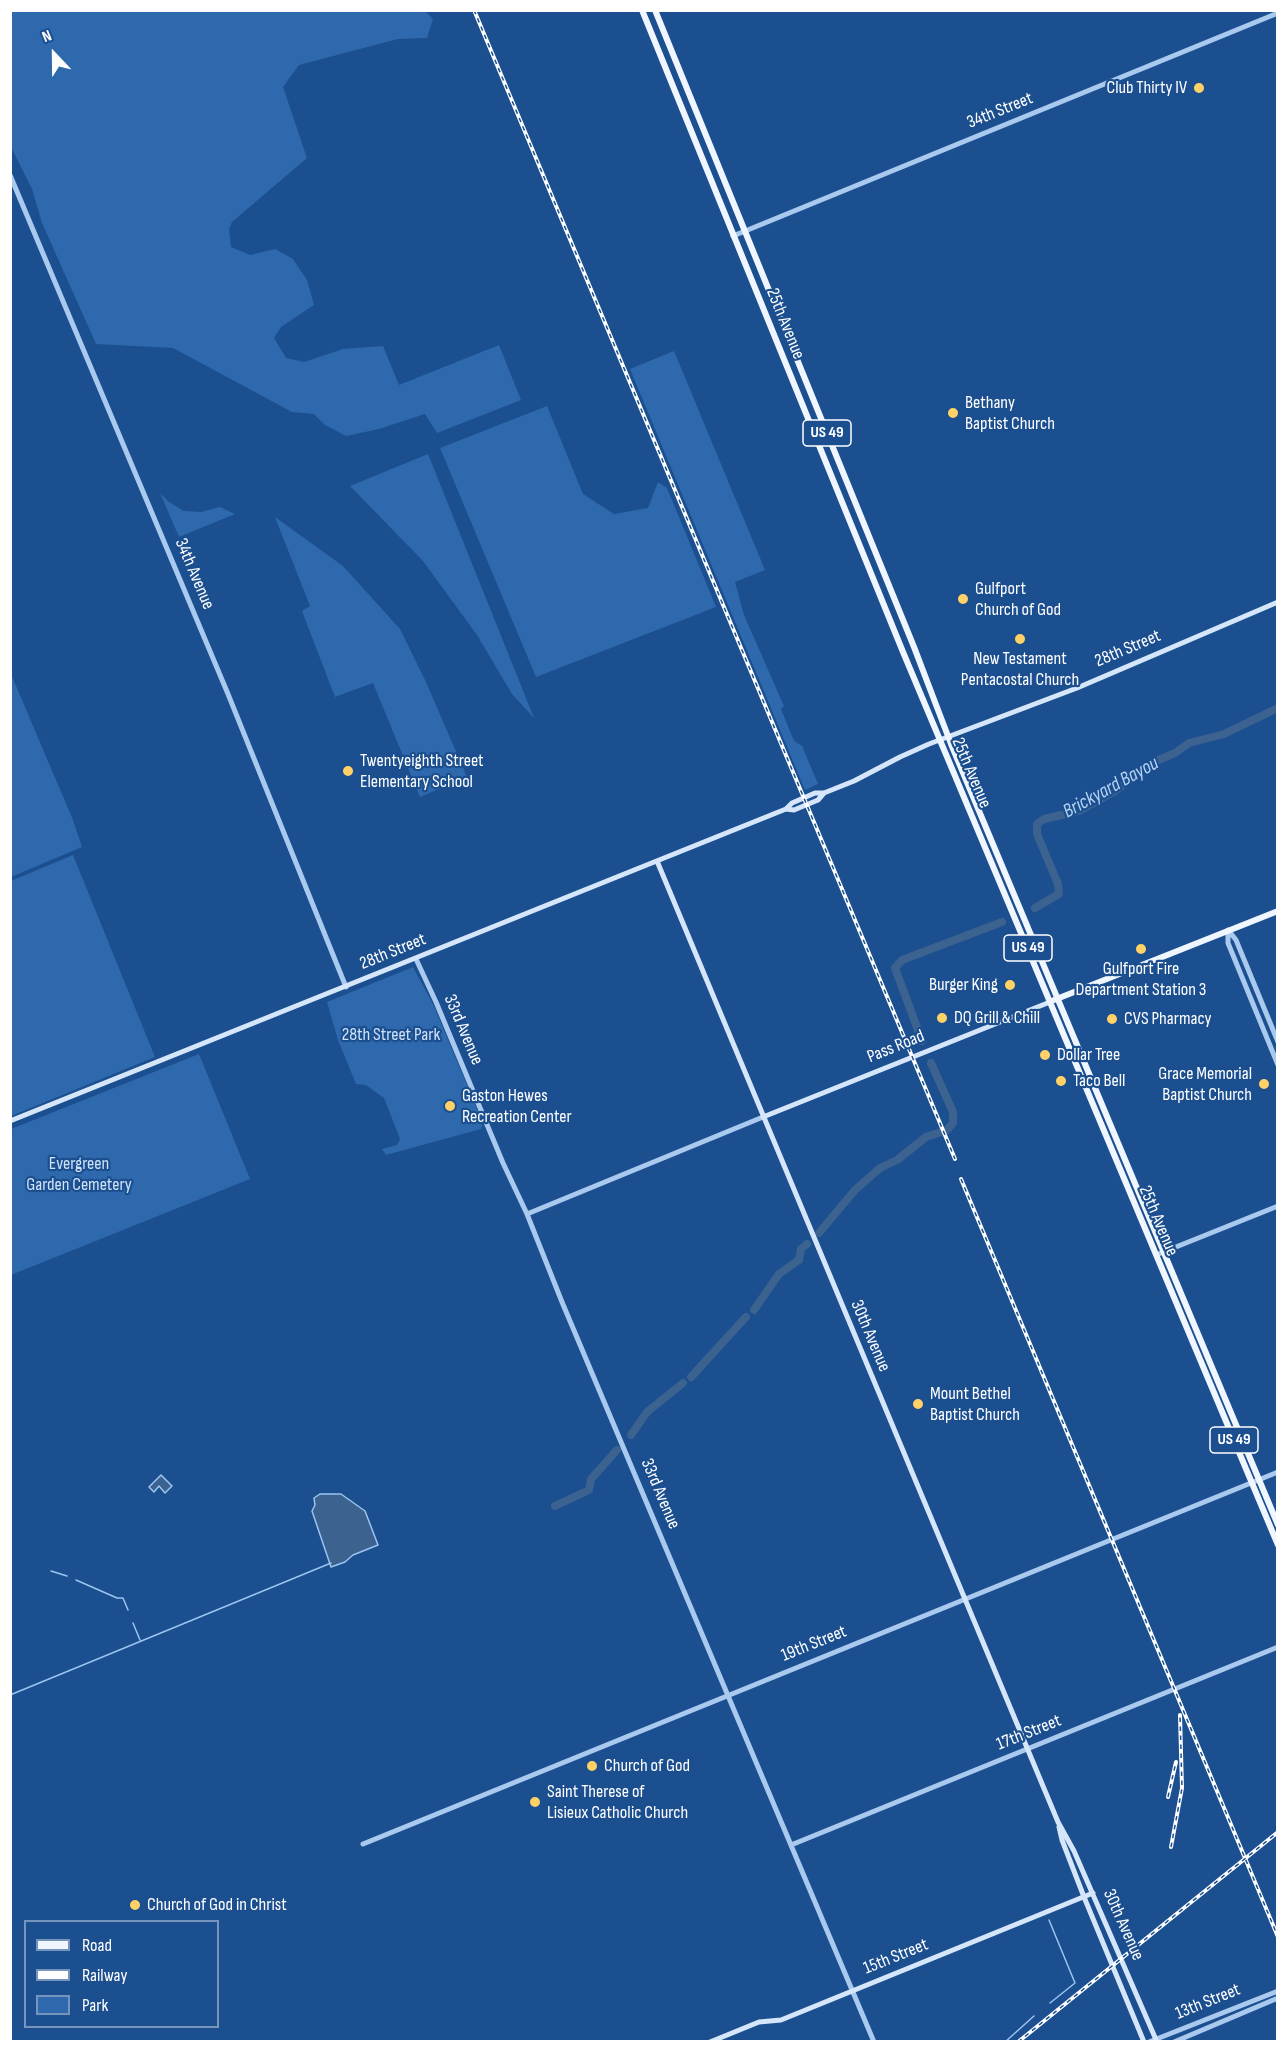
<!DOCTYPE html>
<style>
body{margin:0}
#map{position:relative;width:1288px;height:2052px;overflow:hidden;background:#1b4f8f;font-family:"Sofia Sans Condensed",sans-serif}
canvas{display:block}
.frame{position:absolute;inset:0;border:12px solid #fff;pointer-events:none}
.legend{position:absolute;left:24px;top:1920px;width:195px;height:108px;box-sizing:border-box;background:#1b4f8f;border:2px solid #7695bc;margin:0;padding:8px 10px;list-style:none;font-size:18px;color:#fff}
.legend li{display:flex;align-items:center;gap:12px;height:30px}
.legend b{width:30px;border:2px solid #7695bc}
.north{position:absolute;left:24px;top:24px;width:60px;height:60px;-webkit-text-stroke:4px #1b4f8f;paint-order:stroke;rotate:338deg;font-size:16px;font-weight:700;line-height:24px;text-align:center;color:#fff}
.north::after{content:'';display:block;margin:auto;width:21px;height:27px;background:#fff;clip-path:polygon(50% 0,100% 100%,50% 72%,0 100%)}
</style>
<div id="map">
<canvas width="1288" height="2052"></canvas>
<div class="frame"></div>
<ul class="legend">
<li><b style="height:8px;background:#f0f6ff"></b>Road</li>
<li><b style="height:8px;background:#fff"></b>Railway</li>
<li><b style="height:16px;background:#2e69ad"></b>Park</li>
</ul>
<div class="north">N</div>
</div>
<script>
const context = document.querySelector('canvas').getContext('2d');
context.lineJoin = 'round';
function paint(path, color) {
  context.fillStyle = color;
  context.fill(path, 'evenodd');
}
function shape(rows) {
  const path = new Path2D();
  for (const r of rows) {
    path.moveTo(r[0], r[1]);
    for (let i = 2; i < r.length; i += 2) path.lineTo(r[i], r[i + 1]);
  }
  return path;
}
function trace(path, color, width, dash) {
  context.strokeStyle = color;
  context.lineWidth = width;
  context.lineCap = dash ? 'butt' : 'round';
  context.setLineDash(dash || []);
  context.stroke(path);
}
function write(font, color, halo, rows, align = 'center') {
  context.font = font + ' "Sofia Sans Condensed",sans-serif';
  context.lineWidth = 4.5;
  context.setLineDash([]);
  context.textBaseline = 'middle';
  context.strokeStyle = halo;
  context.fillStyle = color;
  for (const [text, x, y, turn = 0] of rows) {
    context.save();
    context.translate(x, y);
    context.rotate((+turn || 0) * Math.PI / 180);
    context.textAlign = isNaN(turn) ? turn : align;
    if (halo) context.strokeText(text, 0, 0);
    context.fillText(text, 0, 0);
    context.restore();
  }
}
paint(shape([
 [11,10,425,11,433,19,427,38,398,39,299,65,283,87,307,158,232,222,229,229,231,247,250,255,275,249,293,259,307,280,314,305,281,327,274,338,286,358,304,362,343,349,383,346,399,385,499,345,521,400,437,433,425,414,379,429,346,436,325,425,314,414,292,412,173,348,96,344,42,223,32,189,11,147],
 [674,351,765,570,735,582,744,615,784,706,781,709,794,741,802,746,818,784,805,790,630,369],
 [547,406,583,494,614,514,648,508,658,482,667,488,716,607,536,677,440,448],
 [428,454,534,718,512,694,477,635,423,561,350,486],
 [160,493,169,502,184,511,201,512,220,507,235,514,179,537],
 [275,517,343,566,400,629,426,682,467,777,420,797,373,683,335,697,302,611,310,606],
 [11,674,73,820,82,847,11,877],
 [73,855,155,1057,11,1116,11,881],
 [413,967,433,1004,483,1123,481,1129,386,1155,382,1149,397,1145,400,1139,384,1098,366,1085,356,1084,338,1040,327,1002],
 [199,1054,250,1179,11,1275,11,1129]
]), '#2e69ad');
const water = shape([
 [161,1475,172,1486,165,1493,159,1486,154,1492,149,1487,161,1475],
 [320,1494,341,1494,365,1511,378,1545,353,1555,345,1562,331,1567,312,1511,315,1505,314,1498,320,1494]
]);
paint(water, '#3c6290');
trace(water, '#9cc4f0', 1.5);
trace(shape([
 [51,1571,67,1576],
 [76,1580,117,1598,123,1598,128,1610],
 [133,1623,140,1640],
 [10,1695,331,1563],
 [1049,1920,1075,1983,1050,2003],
 [1005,2042,1034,2016]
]), '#9cc4f0', 1.5);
trace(shape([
 [1035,908,1059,894,1058,884,1037,834,1037,824,1044,819,1079,811,1115,791,1154,762,1175,753,1189,743,1224,734,1278,708],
 [922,1041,895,968,902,960,1002,922],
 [819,1233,855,1190,880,1168,897,1160,926,1137,947,1130,953,1123,953,1112,931,1063],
 [754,1310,779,1274,799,1260,801,1249,807,1244],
 [691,1377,746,1317],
 [631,1435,647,1412,683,1383],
 [555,1506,589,1490,591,1479,617,1450]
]), '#3c6290', 8);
trace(shape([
 [10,175,228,694,346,987],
 [733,236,1278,13],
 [1228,930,1228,943,1278,1065],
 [1229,931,1236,940,1278,1042],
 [416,959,436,1002,503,1163,527,1214,562,1302,874,2042],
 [527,1214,763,1117],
 [1156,1255,1278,1206],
 [363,1844,1278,1472],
 [791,1845,1278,1647],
 [1149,2042,1278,1991],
 [1174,2042,1278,1998]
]), '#a9c9ee', 5);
trace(shape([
 [786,809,792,803,815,793,824,793,854,781,900,757,929,744,1077,688,1278,602],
 [657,861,1058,1822,1074,1851,1157,2042],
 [763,1117,1050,1002],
 [10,1121,776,813,786,809,794,810,818,800,824,793],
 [1059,1827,1062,1840,1084,1897,1144,2042],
 [710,2042,759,2022,781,2020,1093,1893]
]), '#d6e6fa', 5);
trace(shape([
 [642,10,903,652,1278,1545],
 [655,10,914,647,951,744,1278,1525],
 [1054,1000,1278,911]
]), '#f0f6ff', 6);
const rail = shape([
 [474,10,955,1159],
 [961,1179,1278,1937],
 [1168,1797,1176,1762],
 [1171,1847,1182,1788,1180,1715],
 [1018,2042,1278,1832]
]);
trace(rail, '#fff', 4);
trace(rail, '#1b4f8f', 1.5, [4.5]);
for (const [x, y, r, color] of [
 [1199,88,6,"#ffd166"],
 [953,413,6,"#ffd166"],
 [963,599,6,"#ffd166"],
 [1020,639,6,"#ffd166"],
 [348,771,6,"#ffd166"],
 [1141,949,6,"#ffd166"],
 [1010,985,6,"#ffd166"],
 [942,1018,6,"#ffd166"],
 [1112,1019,6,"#ffd166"],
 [1045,1055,6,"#ffd166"],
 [1061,1081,6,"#ffd166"],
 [1264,1084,6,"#ffd166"],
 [450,1106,6,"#ffd166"],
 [918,1404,6,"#ffd166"],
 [592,1766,6,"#ffd166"],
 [535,1802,6,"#ffd166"],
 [135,1905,6,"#ffd166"]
]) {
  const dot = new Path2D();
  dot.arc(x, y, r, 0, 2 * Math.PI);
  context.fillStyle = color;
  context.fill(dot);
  trace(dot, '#1b4f8f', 2);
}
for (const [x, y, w] of [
 [827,433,48],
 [1028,948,48],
 [1234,1440,48]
]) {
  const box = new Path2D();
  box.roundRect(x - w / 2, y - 13, w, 26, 4.5);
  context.fillStyle = '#1b4f8f';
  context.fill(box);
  trace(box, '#fff', 1.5);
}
write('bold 16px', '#fff', null, [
 ["US 49",827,433],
 ["US 49",1028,948],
 ["US 49",1234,1440]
]);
write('18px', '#fff', '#1b4f8f', [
 ["Club Thirty IV",1187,88,"right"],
 ["Bethany",965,403],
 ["Baptist Church",965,424],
 ["Gulfport",975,589],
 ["Church of God",975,610],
 ["New Testament",1020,659,"center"],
 ["Pentacostal Church",1020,680,"center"],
 ["Twentyeighth Street",360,761],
 ["Elementary School",360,782],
 ["Gulfport Fire",1141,969,"center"],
 ["Department Station 3",1141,990,"center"],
 ["Burger King",998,985,"right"],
 ["DQ Grill & Chill",954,1018],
 ["CVS Pharmacy",1124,1019],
 ["Dollar Tree",1057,1055],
 ["Grace Memorial",1252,1074,"right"],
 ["Baptist Church",1252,1095,"right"],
 ["Taco Bell",1073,1081],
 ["Gaston Hewes",462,1096],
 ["Recreation Center",462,1117],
 ["Mount Bethel",930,1394],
 ["Baptist Church",930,1415],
 ["Church of God",604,1766],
 ["Saint Therese of",547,1792],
 ["Lisieux Catholic Church",547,1813],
 ["Church of God in Christ",147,1905]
], 'left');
write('18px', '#fff', '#1b4f8f', [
 ["34th Street",1000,111,-22],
 ["25th Avenue",785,324,68],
 ["34th Avenue",194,574,67],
 ["28th Street",1128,649,-23],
 ["25th Avenue",971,773,67],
 ["28th Street",393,952,-22],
 ["33rd Avenue",463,1030,67],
 ["Pass Road",896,1047,-22],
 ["25th Avenue",1158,1221,67],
 ["30th Avenue",870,1336,67],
 ["33rd Avenue",660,1494,67],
 ["19th Street",814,1644,-22],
 ["17th Street",1029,1733,-22],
 ["30th Avenue",1123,1925,66],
 ["15th Street",896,1957,-22],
 ["13th Street",1208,2002,-22]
]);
write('18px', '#cfe3fa', '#1b4f8f', [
 ["28th Street Park",391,1035],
 ["Evergreen",79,1164],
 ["Garden Cemetery",79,1185]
]);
write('italic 20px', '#b5d3f5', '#1b4f8f', [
 ["Brickyard Bayou",1111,788,-29]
]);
</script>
